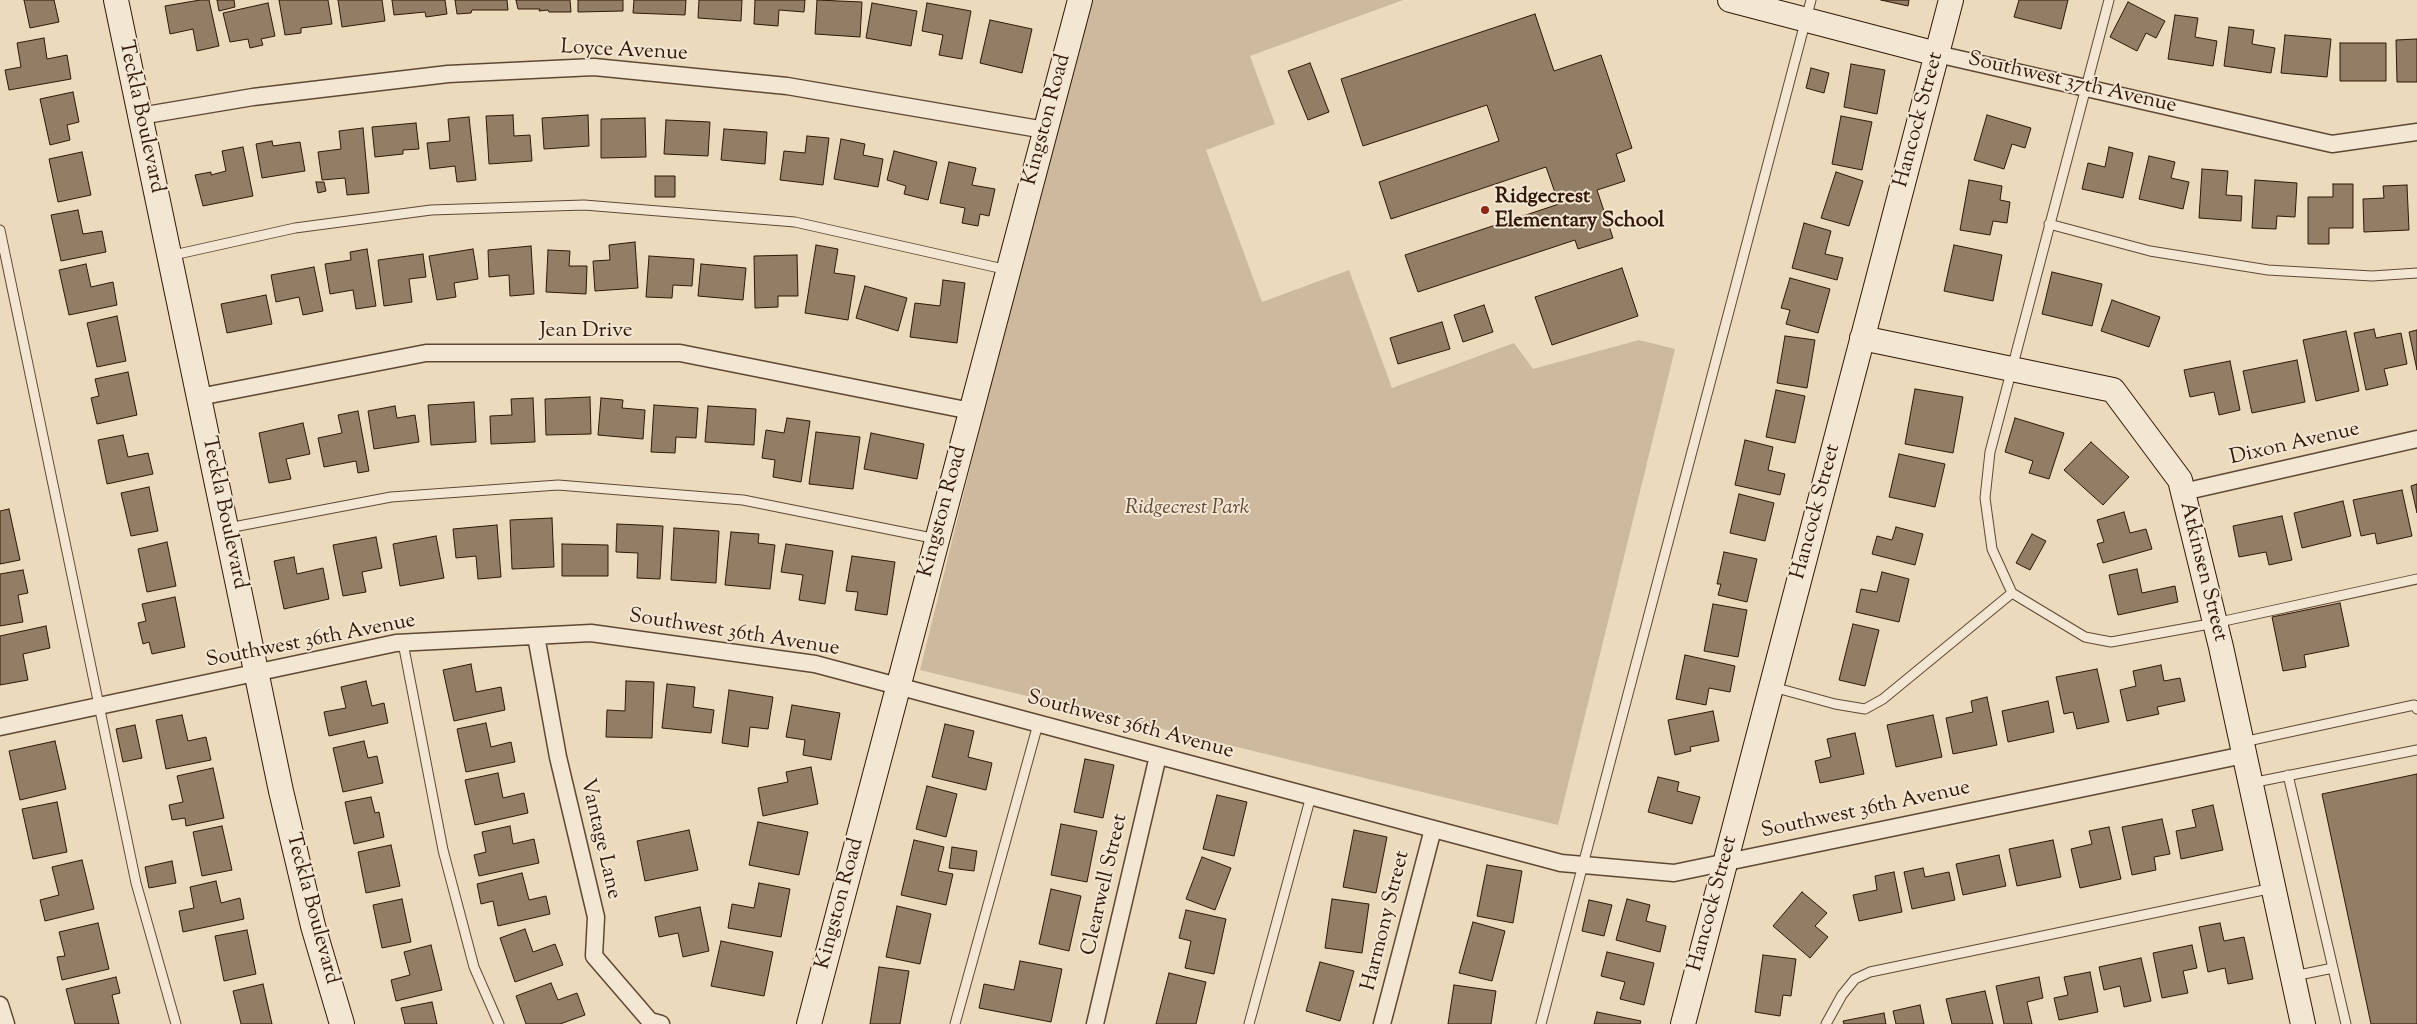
<!DOCTYPE html>
<style>
body{margin:0}
canvas{display:block;background:#ecdabd}
</style>
<canvas width="2417" height="1024"></canvas>
<script>
const context = document.querySelector('canvas').getContext('2d');
context.lineJoin = 'round';
function paint(path, color) {
  context.fillStyle = color;
  context.fill(path, 'evenodd');
}
function shape(rows) {
  const path = new Path2D();
  for (const r of rows) {
    path.moveTo(r[0], r[1]);
    for (let i = 2; i < r.length; i += 2) path.lineTo(r[i], r[i + 1]);
  }
  return path;
}
function trace(path, color, width, dash) {
  context.strokeStyle = color;
  context.lineWidth = width;
  context.lineCap = dash ? 'butt' : 'round';
  context.setLineDash(dash || []);
  context.stroke(path);
}
function write(font, color, halo, rows, align = 'center') {
  context.font = font + ' "Sorts Mill Goudy",serif';
  context.lineWidth = 4;
  context.setLineDash([]);
  context.textBaseline = 'middle';
  context.strokeStyle = halo;
  context.fillStyle = color;
  for (const [text, x, y, turn = 0] of rows) {
    context.save();
    context.translate(x, y);
    context.rotate((+turn || 0) * Math.PI / 180);
    context.textAlign = isNaN(turn) ? turn : align;
    if (halo) context.strokeText(text, 0, 0);
    context.fillText(text, 0, 0);
    context.restore();
  }
}
paint(shape([
 [1086,0,1403,0,1250,56,1275,124,1206,150,1262,302,1349,270,1392,388,1514,343,1533,369,1639,340,1675,349,1558,825,920,670]
]), '#ccb99e');
const building = shape([
 [24,0,54,0,59,22,30,28,24,0],
 [200,0,209,0,219,46,197,51,193,29,170,34,165,6,200,0],
 [217,0,234,0,235,7,219,11,217,0],
 [279,0,328,0,332,24,301,28,301,33,285,35,279,0],
 [338,0,382,0,385,21,342,27,338,0],
 [392,0,445,0,447,14,426,17,425,12,394,15,392,0],
 [455,0,507,0,508,10,472,10,471,13,457,14,455,0],
 [516,0,570,0,571,12,549,12,548,10,539,11,540,9,518,9,516,0],
 [578,0,623,0,623,11,578,12,578,0],
 [634,0,686,0,685,15,633,13,634,0],
 [699,0,742,0,741,21,698,18,699,0],
 [755,0,805,0,804,12,779,10,778,26,754,24,755,0],
 [817,0,862,2,860,37,815,34,817,0],
 [1881,0,1909,0,1908,6,1881,0],
 [2019,0,2068,0,2061,29,2014,17,2019,0],
 [2128,2,2165,21,2156,38,2146,33,2137,51,2110,37,2128,2],
 [268,3,275,36,261,39,263,45,250,48,248,39,230,42,223,13,268,3],
 [872,3,917,11,911,46,866,38,872,3],
 [927,3,971,11,962,59,939,55,943,35,922,31,927,3],
 [1535,14,1554,71,1601,55,1632,148,1616,154,1625,181,1597,190,1613,238,1578,249,1575,240,1418,292,1405,255,1559,204,1546,167,1391,219,1379,182,1499,141,1487,105,1363,146,1341,79,1535,14],
 [2175,15,2198,18,2195,37,2217,41,2213,66,2168,59,2175,15],
 [990,20,1032,29,1022,73,980,63,990,20],
 [2229,27,2254,30,2252,44,2275,48,2271,73,2224,66,2229,27],
 [2285,35,2331,39,2327,77,2281,73,2285,35],
 [44,38,47,59,67,55,71,79,9,90,5,70,21,67,17,43,44,38],
 [2417,39,2417,82,2397,82,2396,40,2417,39],
 [2340,43,2386,43,2386,81,2340,81,2340,43],
 [1310,63,1329,112,1308,120,1288,71,1310,63],
 [1851,64,1885,70,1877,114,1844,107,1851,64],
 [1811,68,1829,73,1824,93,1806,88,1811,68],
 [73,92,79,122,67,125,70,140,50,145,40,99,73,92],
 [513,115,514,136,530,135,532,161,489,164,486,116,513,115],
 [588,115,589,146,544,149,542,118,588,115],
 [1987,115,2031,128,2025,148,2012,144,2004,169,1974,160,1987,115],
 [1841,116,1872,122,1862,170,1832,164,1841,116],
 [469,117,476,180,457,182,455,166,430,169,427,143,450,141,448,119,469,117],
 [645,118,646,157,601,158,601,119,645,118],
 [666,120,710,122,708,156,664,154,666,120],
 [416,123,419,149,403,150,403,154,375,157,372,127,416,123],
 [363,128,369,193,347,195,345,178,322,180,318,152,341,149,339,131,363,128],
 [724,129,767,132,765,164,721,160,724,129],
 [807,136,829,138,823,185,780,180,784,151,805,153,807,136],
 [841,139,865,144,863,155,883,159,878,187,834,179,841,139],
 [272,141,273,146,300,142,305,171,262,178,256,144,272,141],
 [243,147,253,196,203,206,195,175,211,172,211,175,226,171,222,151,243,147],
 [2109,147,2133,153,2123,198,2082,189,2088,163,2105,167,2109,147],
 [894,151,937,162,928,200,904,194,906,186,887,180,894,151],
 [82,152,91,195,58,202,49,159,82,152],
 [2149,156,2175,162,2171,178,2189,182,2183,209,2139,199,2149,156],
 [949,162,976,168,972,185,995,189,989,216,980,214,978,226,962,223,965,208,940,203,949,162],
 [2202,169,2228,171,2226,195,2242,196,2241,221,2199,218,2202,169],
 [1836,172,1863,181,1849,226,1821,218,1836,172],
 [655,176,675,176,675,197,655,197,655,176],
 [1969,180,2002,186,2000,200,2010,202,2007,223,1993,221,1990,235,1960,230,1969,180],
 [2255,180,2297,183,2295,217,2277,216,2276,229,2252,228,2255,180],
 [316,182,324,182,326,191,318,193,316,182],
 [2333,184,2353,184,2353,228,2329,228,2329,244,2308,244,2308,197,2333,197,2333,184],
 [2407,185,2409,230,2364,232,2363,199,2384,198,2383,186,2407,185],
 [78,210,83,234,102,231,106,252,61,261,51,215,78,210],
 [1804,223,1831,231,1825,254,1843,258,1837,280,1792,268,1804,223],
 [635,242,638,288,595,291,593,261,610,260,609,245,635,242],
 [816,245,838,249,834,273,855,276,848,320,805,313,816,245],
 [1954,245,2002,255,1993,301,1944,291,1954,245],
 [531,246,534,294,510,296,509,275,489,277,488,250,531,246],
 [367,249,376,306,356,309,353,290,330,294,325,264,351,260,350,252,367,249],
 [473,249,478,279,454,283,456,297,437,300,429,256,473,249],
 [548,250,570,251,569,266,587,266,586,294,546,292,548,250],
 [423,254,426,277,409,279,412,302,384,306,378,260,423,254],
 [797,255,798,296,778,296,778,307,755,308,754,256,797,255],
 [649,256,694,259,692,286,673,285,672,298,646,297,649,256],
 [86,264,91,287,113,282,117,305,69,315,59,270,86,264],
 [701,264,746,268,743,300,698,296,701,264],
 [314,267,323,311,303,315,299,297,276,302,271,275,314,267],
 [1622,268,1638,316,1552,345,1535,297,1622,268],
 [2052,272,2102,284,2092,326,2042,314,2052,272],
 [1790,278,1830,289,1818,333,1786,324,1790,310,1781,308,1790,278],
 [943,280,965,283,957,343,910,337,915,303,940,306,943,280],
 [865,286,907,298,898,331,856,318,865,286],
 [266,295,272,324,227,333,221,304,266,295],
 [2112,300,2160,317,2149,347,2101,331,2112,300],
 [1484,305,1493,332,1463,342,1454,315,1484,305],
 [117,316,126,361,97,367,87,323,117,316],
 [1442,322,1450,349,1398,364,1390,338,1442,322],
 [2374,329,2376,338,2401,333,2407,364,2384,369,2388,385,2366,390,2354,333,2374,329],
 [2417,330,2417,370,2409,332,2417,330],
 [2346,331,2359,391,2316,401,2303,340,2346,331],
 [1785,336,1815,340,1807,388,1777,383,1785,336],
 [2297,360,2305,402,2252,413,2243,371,2297,360],
 [2230,361,2240,410,2219,415,2214,392,2190,397,2184,370,2230,361],
 [128,372,137,415,97,424,91,398,99,396,95,379,128,372],
 [1915,389,1963,397,1953,453,1905,444,1915,389],
 [1776,390,1805,396,1795,443,1766,437,1776,390],
 [590,397,591,434,546,435,545,399,590,397],
 [533,398,535,442,491,444,490,416,512,415,511,399,533,398],
 [601,398,623,400,622,408,645,410,643,439,598,435,601,398],
 [474,402,476,442,431,445,428,405,474,402],
 [654,405,698,408,696,438,676,437,675,453,651,452,654,405],
 [395,406,397,418,415,415,419,442,374,449,368,411,395,406],
 [708,406,756,409,754,445,705,442,708,406],
 [358,411,369,471,358,473,356,461,324,467,318,438,342,433,338,415,358,411],
 [787,418,810,421,801,482,773,477,775,460,762,458,766,430,784,433,787,418],
 [2015,418,2064,433,2049,479,2029,473,2033,461,2005,452,2015,418],
 [303,423,310,454,286,459,291,479,269,483,259,433,303,423],
 [816,432,860,437,853,489,809,484,816,432],
 [871,433,924,444,917,479,864,469,871,433],
 [123,435,128,457,148,453,153,474,107,484,98,440,123,435],
 [1745,440,1773,447,1768,470,1785,474,1780,495,1735,485,1745,440],
 [2091,442,2129,477,2103,505,2064,470,2091,442],
 [1899,454,1945,464,1935,507,1889,497,1899,454],
 [2417,484,2417,513,2411,486,2417,484],
 [149,487,158,531,131,536,121,493,149,487],
 [2402,490,2412,536,2377,544,2375,533,2361,536,2353,500,2402,490],
 [1739,494,1774,503,1765,541,1730,533,1739,494],
 [2343,501,2351,536,2302,548,2294,513,2343,501],
 [9,509,20,560,0,564,0,511,9,509],
 [2124,512,2130,533,2146,529,2152,549,2103,563,2097,544,2104,542,2097,520,2124,512],
 [2282,516,2292,560,2269,565,2266,552,2239,557,2233,526,2282,516],
 [552,518,554,567,512,569,510,520,552,518],
 [617,524,663,526,660,579,637,578,638,553,616,552,617,524],
 [497,525,501,577,478,579,476,556,456,558,453,529,497,525],
 [1896,527,1923,534,1915,565,1872,554,1877,536,1892,540,1896,527],
 [674,528,719,531,716,583,671,580,674,528],
 [731,532,759,534,758,543,775,545,770,589,725,585,731,532],
 [2032,534,2046,541,2030,570,2016,563,2032,534],
 [436,536,444,578,400,586,393,544,436,536],
 [376,537,382,568,362,572,366,592,343,596,333,545,376,537],
 [167,542,176,586,147,592,138,549,167,542],
 [562,544,608,545,608,576,562,576,562,544],
 [786,544,833,551,825,604,799,600,803,575,781,572,786,544],
 [1724,552,1757,559,1747,602,1718,595,1721,584,1717,584,1724,552],
 [852,556,895,562,887,615,855,610,858,592,846,591,852,556],
 [294,557,297,574,323,568,329,599,284,609,274,561,294,557],
 [2137,569,2142,593,2175,586,2178,602,2118,615,2109,575,2137,569],
 [23,570,28,593,18,595,23,622,0,626,0,574,23,570],
 [1882,572,1909,579,1899,622,1856,612,1861,589,1877,592,1882,572],
 [175,597,185,647,152,654,149,642,143,644,138,623,146,621,142,604,175,597],
 [2340,603,2349,646,2304,655,2306,667,2283,671,2272,617,2340,603],
 [1713,604,1747,610,1738,657,1704,651,1713,604],
 [1853,624,1879,630,1865,686,1839,680,1853,624],
 [46,626,50,648,23,654,28,680,0,685,0,636,46,626],
 [1685,655,1735,666,1730,692,1709,688,1706,705,1676,699,1685,655],
 [471,664,476,692,501,687,505,710,454,721,443,670,471,664],
 [2161,665,2164,681,2180,678,2185,701,2157,707,2159,714,2127,721,2120,690,2136,686,2133,671,2161,665],
 [2097,669,2109,722,2077,729,2073,712,2064,714,2056,677,2097,669],
 [366,681,372,706,384,703,388,723,329,736,324,712,346,708,341,687,366,681],
 [626,681,654,682,652,738,606,737,607,710,625,711,626,681],
 [667,684,695,687,693,707,714,710,711,733,662,728,667,684],
 [729,690,773,697,768,729,750,727,748,747,722,743,729,690],
 [1987,697,1997,745,1953,754,1946,718,1973,712,1971,701,1987,697],
 [2048,701,2054,732,2008,742,2002,711,2048,701],
 [792,705,840,713,831,760,803,755,805,740,786,737,792,705],
 [1713,711,1719,741,1690,747,1691,751,1675,755,1668,720,1713,711],
 [182,715,188,741,206,737,211,760,166,769,156,720,182,715],
 [1933,715,1942,757,1896,767,1887,725,1933,715],
 [486,723,491,747,511,742,515,762,466,772,457,729,486,723],
 [945,724,974,731,968,757,992,763,986,790,932,777,945,724],
 [135,725,142,758,123,762,116,729,135,725],
 [1855,733,1864,774,1820,783,1815,761,1831,757,1827,739,1855,733],
 [55,741,66,789,20,800,9,751,55,741],
 [364,741,368,758,377,756,383,783,343,792,333,748,364,741],
 [1085,759,1114,765,1103,818,1074,812,1085,759],
 [811,767,818,804,763,816,758,788,788,782,786,772,811,767],
 [213,768,224,818,186,826,185,818,172,820,169,805,183,802,177,776,213,768],
 [498,773,503,798,524,793,528,813,475,825,465,780,498,773],
 [2417,774,2417,1024,2371,1024,2322,794,2417,774],
 [1658,777,1679,782,1677,791,1700,797,1692,824,1648,812,1658,777],
 [927,786,957,794,946,837,916,829,927,786],
 [1217,795,1247,802,1234,856,1203,849,1217,795],
 [371,797,375,813,379,812,384,837,354,844,345,802,371,797],
 [57,802,67,852,33,859,22,809,57,802],
 [2213,805,2223,850,2181,859,2176,831,2196,827,2192,810,2213,805],
 [2162,819,2170,854,2154,857,2156,870,2132,875,2122,827,2162,819],
 [758,822,808,832,799,875,749,865,758,822],
 [1061,824,1097,831,1087,882,1051,875,1061,824],
 [222,826,232,870,202,876,193,832,222,826],
 [510,826,513,844,534,839,539,863,479,876,474,855,486,852,482,832,510,826],
 [2109,827,2121,879,2080,888,2071,849,2092,844,2089,831,2109,827],
 [689,830,698,870,645,881,637,841,689,830],
 [1354,830,1387,837,1376,893,1343,887,1354,830],
 [914,840,944,847,938,871,953,874,946,905,901,895,914,840],
 [2053,840,2061,877,2017,886,2009,849,2053,840],
 [391,845,400,886,366,893,358,852,391,845],
 [952,847,977,851,974,871,949,868,952,847],
 [1999,855,2006,886,1963,895,1956,864,1999,855],
 [1202,857,1231,868,1215,910,1186,899,1202,857],
 [82,860,94,909,45,921,40,900,59,895,52,867,82,860],
 [172,861,176,883,149,888,145,867,172,861],
 [1487,865,1522,871,1513,923,1477,916,1487,865],
 [1923,868,1925,877,1949,872,1955,900,1912,909,1904,872,1923,868],
 [1894,872,1902,912,1859,921,1853,895,1877,890,1875,876,1894,872],
 [522,873,529,900,546,896,550,914,498,926,493,901,481,904,477,884,522,873],
 [216,881,221,903,240,898,244,919,183,932,179,911,194,908,190,887,216,881],
 [759,883,790,889,781,937,728,928,732,904,754,908,759,883],
 [1051,889,1081,896,1069,951,1039,944,1051,889],
 [1802,892,1827,913,1815,926,1828,937,1810,958,1773,926,1802,892],
 [402,899,411,942,382,948,373,905,402,899],
 [1332,899,1369,904,1362,953,1325,948,1332,899],
 [1627,899,1650,905,1646,921,1666,926,1660,952,1616,940,1627,899],
 [1589,900,1612,905,1604,936,1582,931,1589,900],
 [897,906,931,914,920,964,886,957,897,906],
 [700,907,709,951,683,957,678,933,659,937,655,917,700,907],
 [1186,910,1226,919,1214,974,1185,968,1191,941,1179,938,1186,910],
 [1473,922,1505,931,1492,981,1459,973,1473,922],
 [98,923,109,969,62,980,57,957,65,956,59,932,98,923],
 [2220,923,2224,941,2244,937,2253,979,2228,984,2225,968,2208,972,2199,927,2220,923],
 [525,929,533,952,555,944,563,965,515,982,500,938,525,929],
 [247,930,256,974,224,981,215,936,247,930],
 [721,941,773,952,764,996,711,986,721,941],
 [431,945,442,990,396,1001,391,980,410,975,404,952,431,945],
 [2192,945,2197,968,2183,971,2188,993,2162,998,2153,953,2192,945],
 [1607,952,1654,963,1644,1005,1620,999,1625,982,1601,976,1607,952],
 [1763,955,1796,959,1791,996,1783,995,1780,1016,1755,1012,1763,955],
 [2141,958,2151,1001,2124,1007,2120,986,2104,990,2099,967,2141,958],
 [1020,961,1062,969,1051,1022,979,1008,984,984,1014,990,1020,961],
 [1320,962,1354,971,1340,1021,1306,1011,1320,962],
 [879,967,909,971,900,1024,870,1024,879,967],
 [2090,972,2098,1012,2059,1020,2054,998,2068,995,2064,977,2090,972],
 [1169,973,1206,982,1196,1024,1156,1024,1169,973],
 [116,977,120,993,112,995,119,1024,75,1024,66,989,116,977],
 [2039,977,2043,998,2027,1002,2032,1024,2004,1024,1996,986,2039,977],
 [551,983,558,1000,577,993,585,1015,560,1024,526,1024,516,996,551,983],
 [263,984,272,1024,241,1024,233,991,263,984],
 [1454,985,1496,991,1491,1024,1448,1024,1454,985],
 [1985,991,1993,1024,1952,1024,1946,999,1985,991],
 [432,1002,437,1024,405,1024,401,1008,432,1002],
 [1920,1005,1924,1024,1896,1024,1893,1011,1920,1005],
 [1597,1012,1641,1021,1640,1024,1594,1024,1597,1012],
 [1884,1013,1886,1024,1844,1024,1843,1021,1884,1013]
]);
paint(building, '#927d65');
trace(building, '#301805', 1);
const lane = shape([
 [2109,0,1990,452,1985,498,1992,549,2012,593,2085,637,2111,642,2215,623,2417,579],
 [2049,224,2150,251,2268,270,2372,276,2417,273],
 [0,230,136,883,176,1024],
 [169,256,295,228,431,210,584,205,795,222,1008,270],
 [228,528,391,497,558,485,743,500,937,539],
 [403,643,443,850,474,967,499,1024],
 [1773,687,1835,704,1865,709,1883,699,2012,593],
 [2243,742,2414,705,2417,709],
 [2288,775,2346,1024],
 [2251,783,2417,750],
 [2294,976,2333,968],
 [955,1024,1038,724],
 [1249,1024,1311,796],
 [1541,1024,1811,0],
 [1826,1024,1842,995,1855,979,1870,972,2273,888]
]);
const street = shape([
 [1937,54,2332,144,2417,132],
 [140,116,253,97,448,74,594,67,787,86,1045,130],
 [199,397,426,353,680,353,971,411],
 [2183,492,2417,439],
 [536,636,558,757,596,917,594,956,650,1021,661,1024],
 [0,727,396,643,591,633,815,664,1561,863,1674,873,2244,755],
 [0,1005,6,1024],
 [1095,1024,1158,756],
 [1382,1024,1433,829]
]);
const secondary = shape([
 [116,0,281,791,313,926,342,1024],
 [1730,0,1937,54],
 [1862,338,2113,390,2180,480,2221,647,2303,1024],
 [809,1024,1080,0],
 [1683,1024,1951,0]
]);
trace(lane, '#5f4833', 11);
trace(street, '#5f4833', 19);
trace(secondary, '#301805', 26);
trace(lane, '#f3e7d4', 9);
trace(street, '#f3e7d4', 16);
trace(secondary, '#f3e7d4', 24);
for (const [x, y, r, color] of [
 [1485,210,5,"#8f2418"]
]) {
  const dot = new Path2D();
  dot.arc(x, y, r, 0, 2 * Math.PI);
  context.fillStyle = color;
  context.fill(dot);
  trace(dot, '#f3e7d4', 2);
}
write('21px', '#301805', '#f3e7d4', [
 ["Loyce Avenue",624,52,3],
 ["Southwest 37th Avenue",2072,84,13],
 ["Teckla Boulevard",140,117,78],
 ["Kingston Road",1048,120,-75],
 ["Hancock Street",1920,120,-75],
 ["Jean Drive",586,332],
 ["Dixon Avenue",2295,445,-13],
 ["Kingston Road",944,512,-75],
 ["Hancock Street",1817,512,-75],
 ["Teckla Boulevard",223,513,78],
 ["Atkinsen Street",2202,572,76],
 ["Southwest 36th Avenue",734,634,9],
 ["Southwest 36th Avenue",311,642,-11],
 ["Southwest 36th Avenue",1130,726,15],
 ["Southwest 36th Avenue",1866,811,-12],
 ["Vantage Lane",599,839,77],
 ["Clearwell Street",1106,885,-77],
 ["Kingston Road",841,904,-75],
 ["Hancock Street",1714,904,-75],
 ["Teckla Boulevard",311,909,75],
 ["Harmony Street",1387,921,-76]
]);
write('bold 21px', '#301805', '#f3e7d4', [
 ["Ridgecrest",1495,198],
 ["Elementary School",1495,222]
], 'left');
write('italic 21px', '#5f4833', '#f3e7d4', [
 ["Ridgecrest Park",1187,509]
]);
</script>
